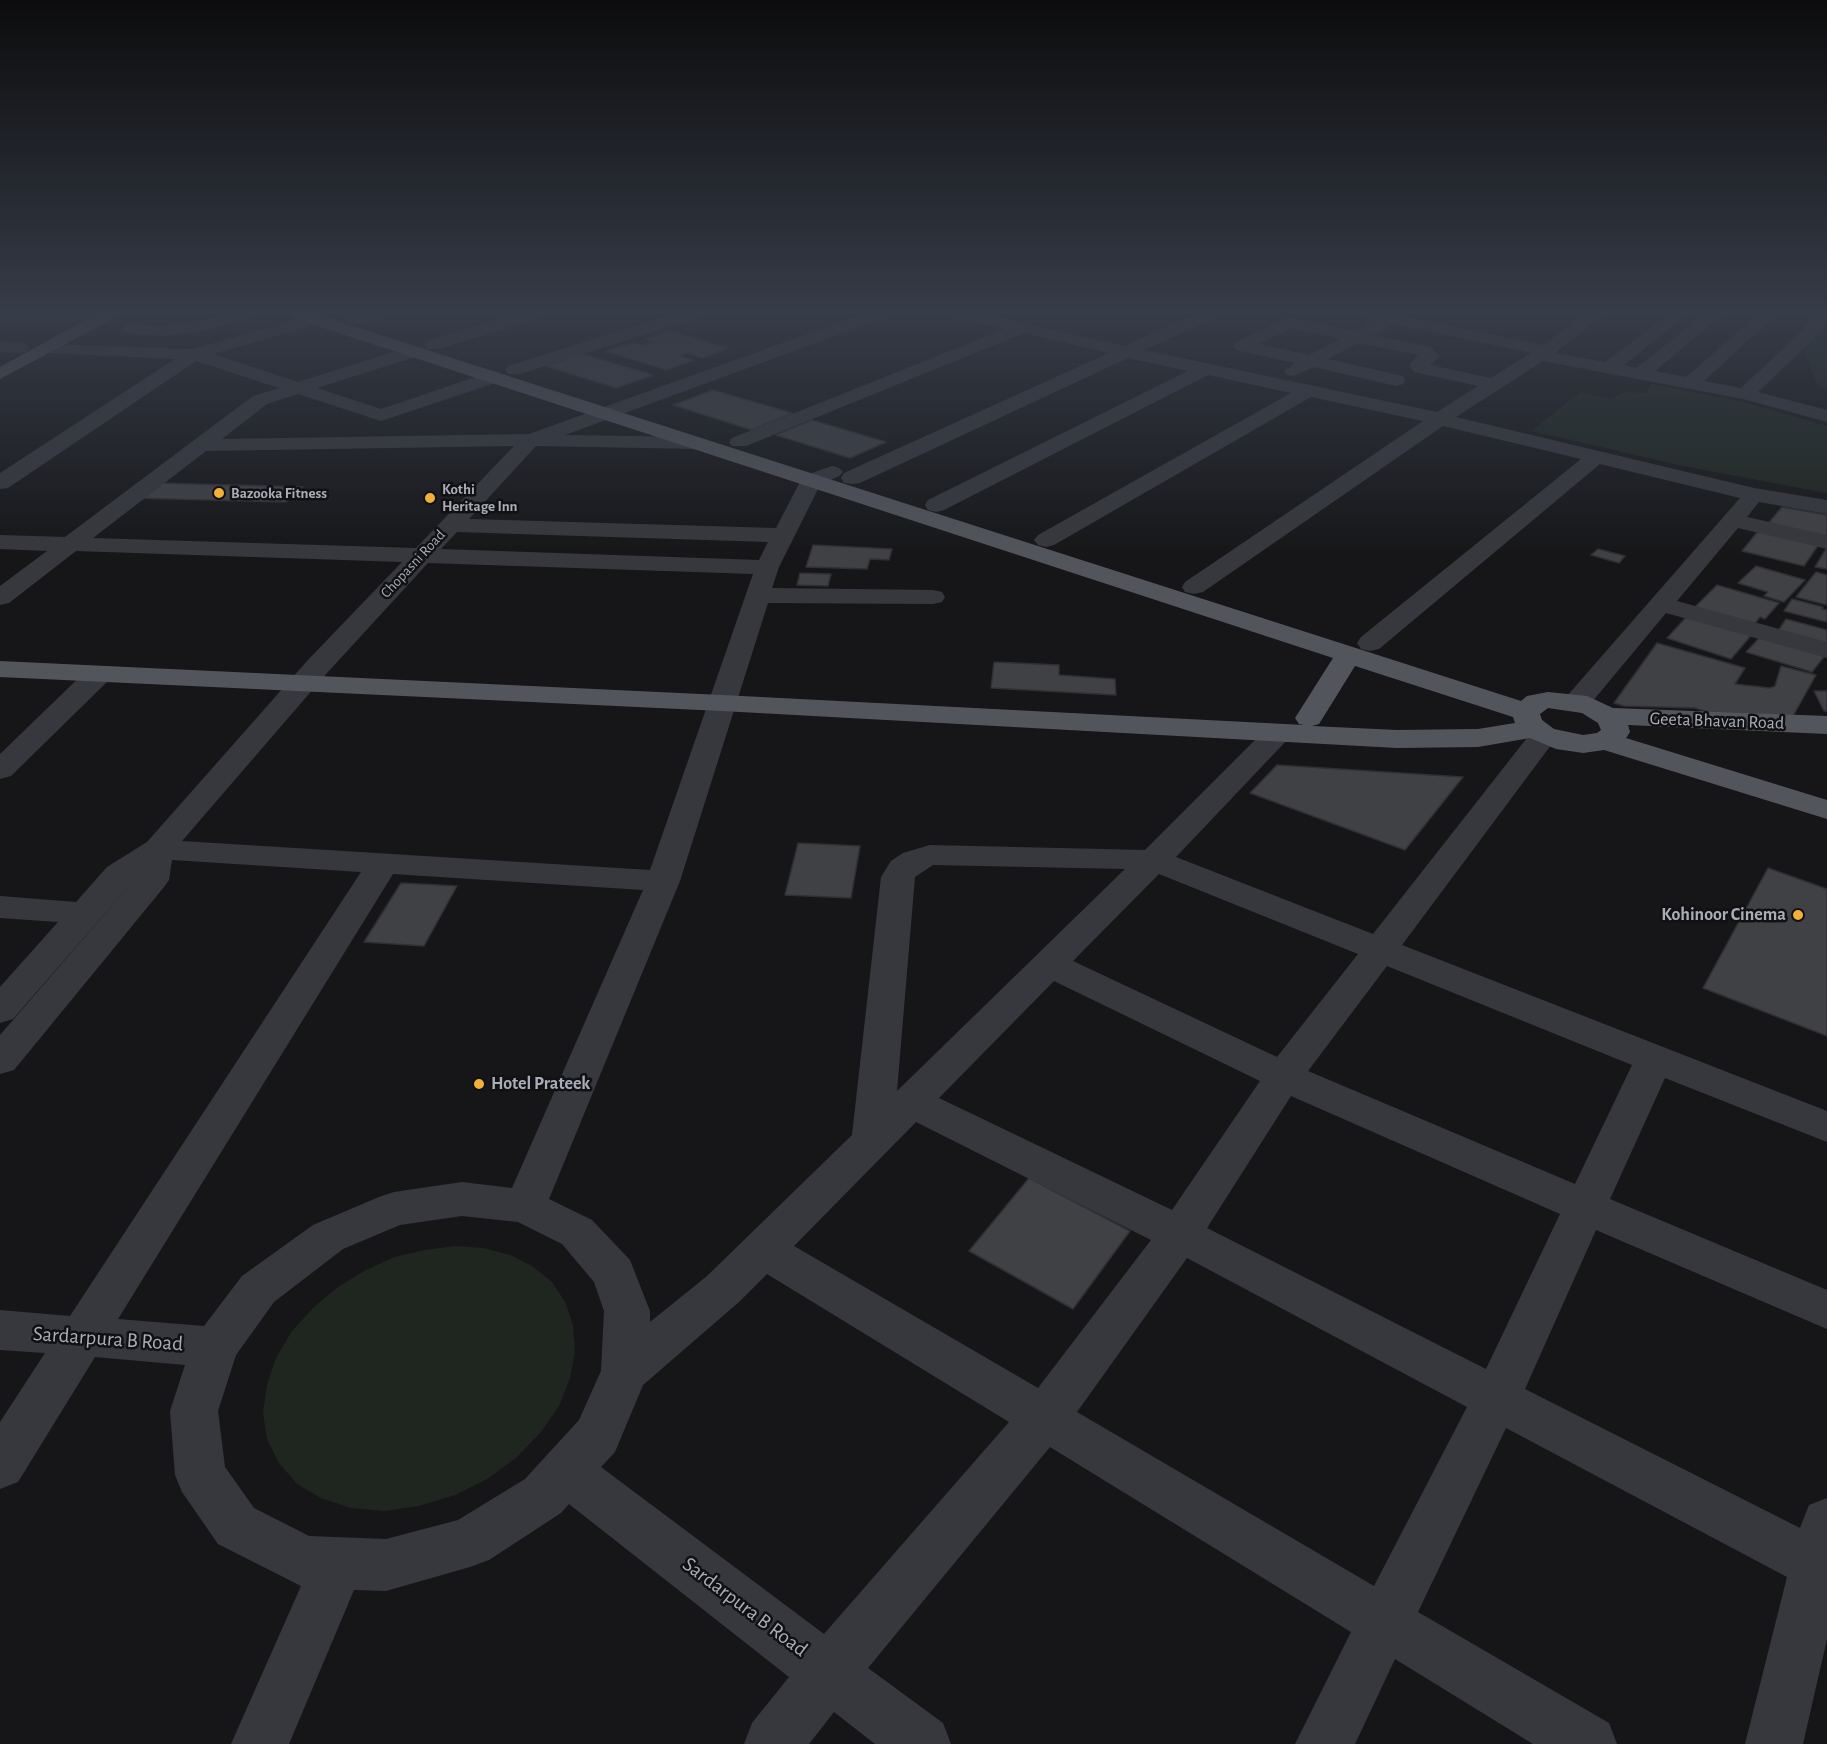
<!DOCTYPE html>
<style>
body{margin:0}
canvas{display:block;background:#161618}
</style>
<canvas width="1827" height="1744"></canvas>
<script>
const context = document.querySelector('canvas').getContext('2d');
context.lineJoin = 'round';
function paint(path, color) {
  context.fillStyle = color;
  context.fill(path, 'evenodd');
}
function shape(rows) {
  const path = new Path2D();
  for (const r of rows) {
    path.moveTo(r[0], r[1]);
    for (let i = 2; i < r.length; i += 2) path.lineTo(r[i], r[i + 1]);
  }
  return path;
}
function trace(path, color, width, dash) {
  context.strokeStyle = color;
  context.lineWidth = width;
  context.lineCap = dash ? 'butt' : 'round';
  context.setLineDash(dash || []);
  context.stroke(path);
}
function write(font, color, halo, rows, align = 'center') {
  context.font = font + ' "Alegreya Sans",sans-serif';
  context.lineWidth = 5;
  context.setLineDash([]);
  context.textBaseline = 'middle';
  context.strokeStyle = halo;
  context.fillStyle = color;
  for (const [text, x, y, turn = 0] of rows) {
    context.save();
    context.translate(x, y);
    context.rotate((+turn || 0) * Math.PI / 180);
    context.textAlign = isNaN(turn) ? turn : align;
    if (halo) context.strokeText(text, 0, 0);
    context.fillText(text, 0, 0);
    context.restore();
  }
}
paint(shape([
 [1827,334,1827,390,1818,386,1802,345,1814,336],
 [1651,384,1743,402,1827,426,1827,493,1678,465,1532,431,1580,392,1611,399,1625,392,1646,393],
 [455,1246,483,1248,510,1255,532,1266,552,1282,565,1302,573,1325,575,1351,570,1378,559,1406,541,1432,516,1458,487,1479,455,1495,419,1506,384,1511,351,1508,321,1498,297,1484,279,1463,267,1439,263,1413,267,1385,276,1358,292,1331,314,1307,338,1287,366,1270,395,1257,425,1250]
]), '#1e261f');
const building = shape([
 [670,331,729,348,703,358,687,353,679,356,694,360,666,370,606,351,633,343,642,345,654,342,646,339,670,331],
 [582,354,653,375,616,388,546,366,582,354],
 [713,390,792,413,752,430,673,405,713,390],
 [812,420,886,442,850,458,776,435,812,420],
 [155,483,303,487,286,502,135,498,155,483],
 [1782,507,1827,515,1827,537,1767,525,1782,507],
 [1759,530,1819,544,1804,566,1742,551,1759,530],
 [813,545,892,549,889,560,870,559,867,569,806,567,813,545],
 [1827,547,1827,569,1815,567,1827,547],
 [1598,549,1625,556,1619,563,1591,555,1598,549],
 [1756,566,1805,580,1784,602,1764,596,1768,592,1738,583,1756,566],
 [1816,572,1827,575,1827,605,1796,597,1816,572],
 [800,573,831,574,828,586,797,585,800,573],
 [1717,585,1779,603,1765,619,1760,617,1752,627,1693,609,1717,585],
 [1792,599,1823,607,1822,609,1827,610,1827,622,1784,611,1792,599],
 [1690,613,1754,632,1731,659,1667,638,1690,613],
 [1786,619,1827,630,1827,647,1776,634,1786,619],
 [1763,634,1827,653,1812,672,1746,652,1763,634],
 [1657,643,1745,668,1735,684,1770,688,1775,686,1781,666,1816,675,1793,716,1708,712,1695,708,1624,706,1614,703,1657,643],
 [994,662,1059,665,1059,675,1115,679,1116,695,991,688,994,662],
 [1814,691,1827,691,1827,711,1824,711,1814,691],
 [1277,765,1463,777,1405,850,1250,793,1277,765],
 [798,843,860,846,851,898,785,895,798,843],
 [1768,868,1827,889,1827,1036,1703,988,1768,868],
 [401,883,457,886,424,946,364,942,401,883],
 [1029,1178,1130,1231,1073,1309,969,1251,1029,1178]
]);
paint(building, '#404145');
trace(building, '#303034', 1.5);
paint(shape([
 [0,314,81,314,83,317,75,322,0,320,0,314],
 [225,314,252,314,250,318,192,333,162,336,130,334,124,333,122,329,124,325,130,324,162,326,191,323,225,314],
 [316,314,322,315,324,319,322,323,213,354,298,382,409,347,421,347,424,351,421,355,317,388,381,409,487,373,494,371,501,373,503,377,501,381,381,421,298,394,267,404,222,439,529,434,863,314,886,314,884,318,565,435,697,437,704,439,707,443,704,447,697,449,536,446,469,519,776,528,803,476,832,466,839,468,843,472,839,476,820,485,779,567,772,588,933,590,942,592,945,597,942,602,933,604,768,603,680,881,549,1199,592,1220,630,1260,650,1311,650,1322,707,1276,852,1135,881,877,891,861,903,853,930,845,1145,850,1268,727,1278,724,1288,727,1292,733,1288,739,1176,857,1373,934,1534,729,1544,726,1554,729,1558,735,1554,741,1402,945,1827,1111,1827,1142,1665,1078,1610,1199,1827,1290,1827,1329,1596,1230,1525,1389,1800,1528,1809,1505,1827,1498,1827,1639,1803,1744,1745,1744,1787,1577,1506,1428,1418,1612,1609,1723,1617,1744,1533,1744,1395,1659,1355,1744,1295,1744,1351,1632,1050,1447,868,1668,943,1723,951,1744,875,1744,834,1712,809,1744,744,1744,752,1723,789,1677,569,1504,561,1513,489,1560,470,1567,386,1591,354,1590,289,1744,231,1744,301,1586,218,1544,182,1492,175,1475,170,1411,185,1365,95,1357,18,1482,0,1489,0,1422,45,1353,0,1350,0,1310,70,1316,361,872,172,860,169,880,164,887,14,1070,0,1074,0,1035,136,878,13,1019,0,1023,0,987,58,922,0,918,0,896,76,902,107,867,147,842,307,661,402,562,76,551,9,603,0,605,0,586,47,551,0,549,0,535,65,537,253,396,279,388,196,361,8,488,0,489,0,473,175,359,48,353,42,352,39,348,42,344,193,349,316,314],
 [514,446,416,548,93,538,206,451,514,446],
 [457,532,768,542,759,560,441,549,457,532],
 [428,563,753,574,650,870,182,841,327,673,428,563],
 [933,865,1125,869,897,1091,915,877,933,865],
 [393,874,643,890,512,1188,462,1182,394,1192,379,1197,313,1225,242,1276,204,1326,118,1319,393,874],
 [1159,874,1358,954,1277,1057,1073,961,1159,874],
 [1387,966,1632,1065,1575,1184,1308,1071,1387,966],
 [1054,981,1260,1081,1172,1210,939,1098,1054,981],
 [1291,1096,1560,1214,1486,1369,1207,1228,1291,1096],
 [916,1122,1151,1240,1038,1388,794,1246,916,1122],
 [462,1216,518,1222,562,1244,594,1282,604,1311,601,1371,579,1420,525,1479,458,1520,386,1539,309,1536,254,1508,225,1467,218,1411,236,1355,274,1302,343,1249,400,1225,462,1216],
 [1187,1258,1467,1407,1374,1586,1077,1412,1187,1258],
 [767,1274,1009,1422,824,1634,601,1467,615,1452,643,1385,739,1302,767,1274],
 [357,314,384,314,382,318,359,324,347,324,345,320,347,316,357,314],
 [516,314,541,314,539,318,439,349,427,349,424,345,427,341,516,314],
 [674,314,699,314,697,318,520,374,508,374,505,370,508,366,674,314],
 [954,314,983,314,1021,323,1027,321,1035,326,1124,346,1196,314,1217,314,1215,318,1144,350,1437,412,1478,386,1414,372,1409,365,1418,355,1358,343,1328,359,1403,376,1405,380,1403,384,1396,386,1314,367,1293,376,1287,375,1284,371,1295,363,1236,350,1233,346,1236,342,1290,317,1354,331,1376,320,1364,318,1362,314,1393,314,1543,345,1585,314,1604,314,1555,353,1605,362,1670,314,1688,314,1624,365,1636,368,1705,314,1723,314,1655,371,1686,377,1759,314,1777,314,1704,381,1741,388,1803,330,1816,314,1827,314,1827,321,1815,338,1758,392,1827,410,1827,422,1743,399,1543,361,1456,417,1754,488,1827,500,1827,514,1759,502,1747,517,1827,535,1827,549,1738,528,1677,601,1827,642,1827,658,1666,613,1587,708,1577,710,1567,708,1563,702,1567,696,1740,498,1600,464,1379,649,1370,651,1361,649,1357,643,1361,637,1581,459,1443,426,1203,592,1194,594,1185,592,1182,587,1185,582,1423,421,1311,397,1054,545,1046,547,1038,545,1034,540,1038,535,1291,393,1208,375,944,510,936,512,928,510,925,505,928,500,1188,371,1128,358,860,483,852,484,844,483,841,478,844,473,1109,353,1024,333,746,446,732,446,729,442,732,438,1005,329,956,318,954,314],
 [1394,324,1531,353,1491,378,1430,365,1440,356,1430,347,1373,335,1394,324],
 [1292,328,1340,339,1309,355,1259,344,1292,328],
 [0,342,20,343,26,344,29,348,26,352,20,353,0,352,0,342],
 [99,666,109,668,113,674,109,680,11,776,0,779,0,754,89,668,99,666]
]), '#37383d');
paint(shape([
 [96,314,116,314,114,318,0,379,0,367,96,314],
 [291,314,315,314,1521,701,1527,696,1548,692,1587,696,1613,708,1827,716,1827,734,1628,725,1630,732,1626,738,1827,800,1827,819,1604,750,1583,753,1556,749,1530,738,1478,747,1397,748,722,711,0,677,0,661,722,695,1304,725,1299,724,1295,718,1333,658,293,318,291,314],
 [1355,666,1513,717,1515,723,1478,729,1397,730,1312,726,1319,724,1355,666],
 [1548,708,1582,713,1598,723,1601,730,1597,733,1583,735,1554,729,1542,720,1540,714,1548,708]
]), '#53555c');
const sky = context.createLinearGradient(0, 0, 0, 558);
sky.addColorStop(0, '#0c0c0d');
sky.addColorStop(0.56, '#363c48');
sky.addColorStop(1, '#363c4800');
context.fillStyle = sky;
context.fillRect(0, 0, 1827, 558);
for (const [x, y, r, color] of [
 [219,493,6,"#f2b134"],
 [430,498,6,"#f2b134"],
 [1798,915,6,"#f2b134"],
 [479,1084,6,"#f2b134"]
]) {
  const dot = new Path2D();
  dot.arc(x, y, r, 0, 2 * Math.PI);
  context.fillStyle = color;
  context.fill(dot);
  trace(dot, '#111113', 2);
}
write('bold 15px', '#a8adb8', '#111113', [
 ["Kothi",442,489],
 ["Heritage Inn",442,506],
 ["Bazooka Fitness",231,493]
], 'left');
write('15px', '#a8adb8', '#111113', [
 ["Chopasni Road",413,564,-47]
]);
write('18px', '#a8adb8', '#111113', [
 ["Geeta Bhavan Road",1717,721,2]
]);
write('bold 18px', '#a8adb8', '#111113', [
 ["Kohinoor Cinema",1786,915],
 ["Hotel Prateek",491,1084,"left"]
], 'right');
write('21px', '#a8adb8', '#111113', [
 ["Sardarpura B Road",108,1339,4],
 ["Sardarpura B Road",745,1607,37]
]);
</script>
